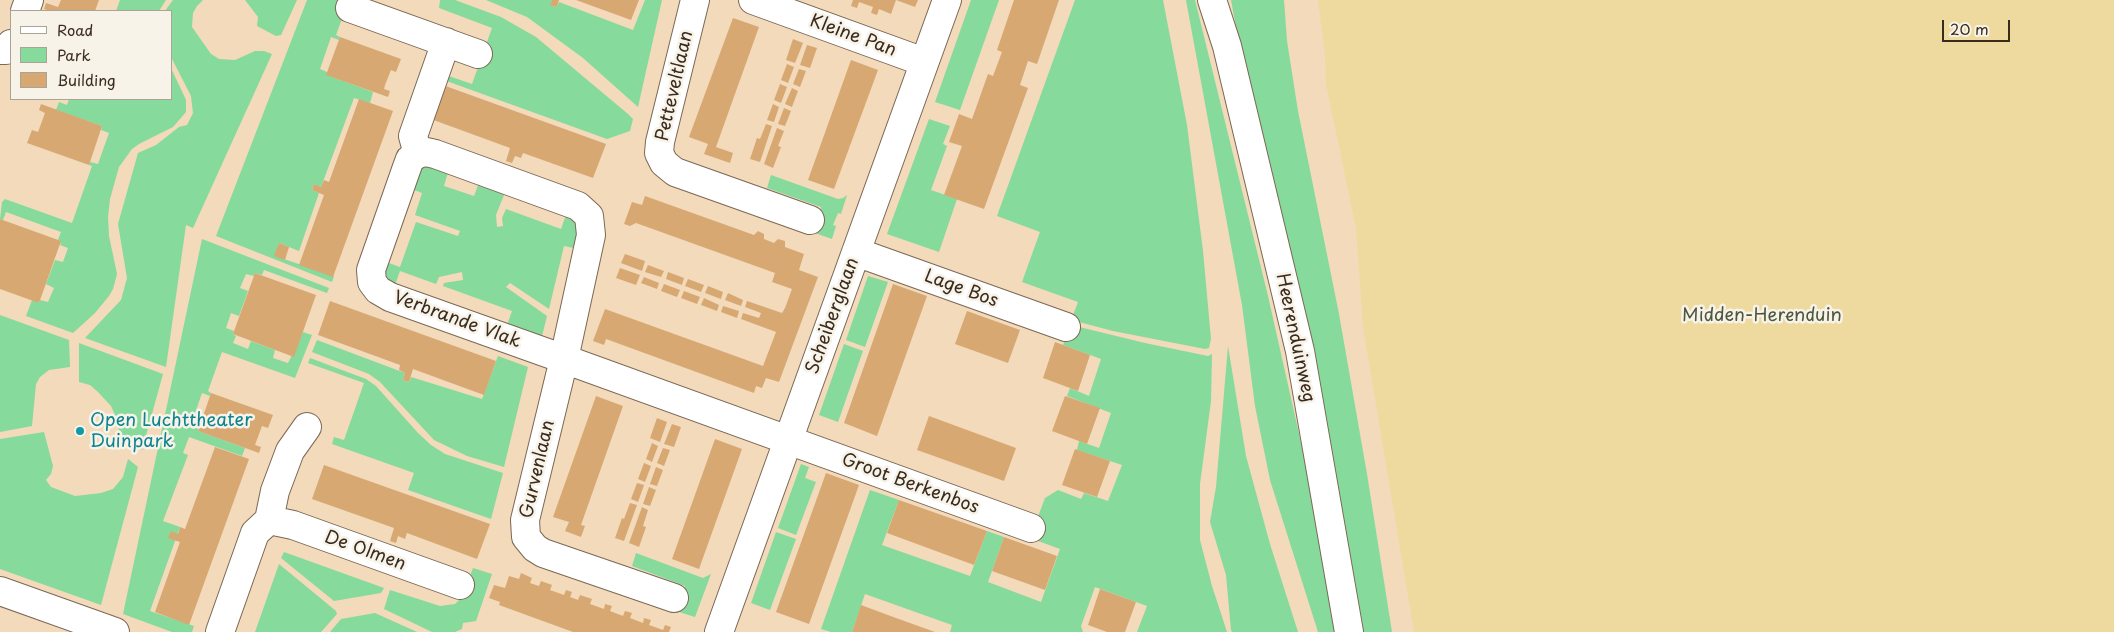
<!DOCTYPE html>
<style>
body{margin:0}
#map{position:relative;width:2114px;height:632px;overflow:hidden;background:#f2dabb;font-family:"Playpen Sans",sans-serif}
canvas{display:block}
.legend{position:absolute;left:10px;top:10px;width:162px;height:90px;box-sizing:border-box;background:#f7f3e8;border:1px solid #aca397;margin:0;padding:6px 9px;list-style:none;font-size:15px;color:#3b2a1e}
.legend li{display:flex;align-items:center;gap:10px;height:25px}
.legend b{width:25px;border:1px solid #aca397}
.scale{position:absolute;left:1942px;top:20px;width:68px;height:22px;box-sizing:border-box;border:2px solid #3b2a1e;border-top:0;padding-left:6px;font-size:15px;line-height:18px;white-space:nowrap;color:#3b2a1e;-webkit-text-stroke:4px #f7f3e8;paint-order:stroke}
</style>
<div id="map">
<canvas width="2114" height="632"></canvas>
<ul class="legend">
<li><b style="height:6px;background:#fff"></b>Road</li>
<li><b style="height:14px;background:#86da9c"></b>Park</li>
<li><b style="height:14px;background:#d8a872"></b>Building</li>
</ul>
<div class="scale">20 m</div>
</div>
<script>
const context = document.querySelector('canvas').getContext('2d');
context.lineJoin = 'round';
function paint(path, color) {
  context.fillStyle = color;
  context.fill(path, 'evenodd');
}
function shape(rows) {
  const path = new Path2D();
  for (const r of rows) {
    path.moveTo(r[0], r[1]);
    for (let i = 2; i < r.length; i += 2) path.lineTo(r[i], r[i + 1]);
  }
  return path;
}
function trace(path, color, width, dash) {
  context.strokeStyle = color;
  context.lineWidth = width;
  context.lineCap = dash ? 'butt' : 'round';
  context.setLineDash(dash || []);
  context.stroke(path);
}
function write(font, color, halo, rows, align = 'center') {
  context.font = font + ' "Playpen Sans",sans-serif';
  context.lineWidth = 5;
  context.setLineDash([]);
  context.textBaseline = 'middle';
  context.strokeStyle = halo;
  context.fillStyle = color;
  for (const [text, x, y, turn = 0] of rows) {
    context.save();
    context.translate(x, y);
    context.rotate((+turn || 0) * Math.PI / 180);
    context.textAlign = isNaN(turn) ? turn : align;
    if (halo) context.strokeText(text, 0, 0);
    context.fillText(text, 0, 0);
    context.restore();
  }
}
paint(shape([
 [120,0,166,0,159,11,116,11],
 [173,0,203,0,197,6,193,13,192,27,211,54,219,59,235,60,255,51,264,51,272,54,193,228,186,225,166,367,85,338,121,300,127,278,118,224,138,153,156,145,179,127,187,125,193,113,191,96,171,57,171,11,165,11],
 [245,0,297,0,281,35,276,36,257,26,258,17],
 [307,0,349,0,336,35,340,37,339,40,331,37,320,69,327,72,327,75,373,92,370,103,354,98,321,187,314,184,312,190,319,193,299,251,279,243,275,256,334,276,332,282,216,236],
 [440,0,455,0,501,17,536,37,628,114,633,119,630,131,607,139,441,79,443,74,472,84,492,28,439,8],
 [486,0,552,0,551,5,557,7,559,2,633,30,645,0,662,0,638,107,583,58,527,17],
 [971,0,999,0,960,110,935,102],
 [1075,0,1163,0,1187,125,1203,251,1211,339,1209,348,1205,349,1113,331,1079,322,1072,318,1078,302,1022,282,1040,232,997,216],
 [1186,0,1195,0,1268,296,1311,487,1336,632,1318,632,1270,480,1255,406,1242,305],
 [1231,0,1284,0,1287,41,1298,111,1339,314,1367,474,1392,632,1360,632,1337,481,1314,361,1237,33],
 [171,68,186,100,186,112,173,127,139,144,132,149,119,167,110,199,108,217,109,236,117,274,113,289,109,296,95,313,73,333,26,316,32,300,39,303,40,300,48,302,54,288,46,284,55,260,63,262,68,248,60,245,61,242,58,240,61,232,6,212,3,220,0,219,2,202,5,199,72,223,92,166,89,165,90,162,98,164,109,133,101,130,102,126,56,110,59,102,67,105,69,99,171,99],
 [929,119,950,126,943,144,947,146,931,190,957,199,939,252,887,234],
 [428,165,449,169,444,186,474,196,480,180,506,190,496,215,497,227,503,226,502,218,506,209,561,229,567,212,577,217,578,249,564,246,549,309,510,283,506,287,547,316,541,340,506,328,512,311,443,286,444,283,463,280,462,272,439,277,436,284,400,271,394,288,384,279,383,261,400,267,416,222,458,236,460,231,415,215,422,193,409,188,421,168],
 [771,175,838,199,843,198,847,195,841,214,838,213,833,225,836,226,832,239,812,232,821,207,767,188],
 [202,239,329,288,327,293,264,270,262,275,255,273,254,276,246,274,240,288,248,291,239,316,231,313,226,328,234,331,233,334,236,336,233,343,248,349,251,341,275,350,273,358,288,363,303,332,312,335,295,378,222,352,208,391,211,393,210,396,202,393,191,425,199,428,198,431,245,448,242,456,189,437,183,453,188,455,163,521,180,527,150,611,194,626,192,632,172,632,123,614],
 [868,276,888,282,865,347,846,340],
 [0,315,69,340,70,367,49,370,40,377,36,384,32,426,0,432],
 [1071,325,1145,343,1208,356,1212,354,1211,401,1200,484,1200,540,1212,586,1227,632,1137,632,1147,606,1095,587,1081,626,1083,632,950,632,952,625,865,594,852,632,831,632,821,629,870,490,899,500,882,545,970,576,987,531,1004,537,988,582,1041,602,1060,549,1030,538,1045,498,1058,490,1081,499,1084,493,1108,501,1122,465,1077,450,1079,441,1099,448,1111,413,1067,396,1070,388,1089,396,1101,359,1063,345],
 [317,340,405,373,403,380,409,382,411,377,482,399,498,356,528,367,504,467,467,456,434,440,380,382,369,374,312,352],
 [79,343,163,374,142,450,121,440,116,417,111,406,98,392,90,385,79,382],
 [844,344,863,351,838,422,819,415],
 [1228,346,1246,456,1270,544,1298,632,1232,632,1231,630,1226,575,1210,522,1216,487],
 [310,358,366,379,376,386,418,433,431,445,445,454,503,473,491,519,408,490,414,473,332,444,334,437,344,440,364,383,308,363],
 [44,432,53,466,51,474,46,480,51,487,75,496,101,493,113,489,123,477,128,459,138,467,101,605,0,569,0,439],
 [801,464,809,467,805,478,816,482,796,535,778,528],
 [776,532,796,539,770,610,751,603],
 [284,552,384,588,381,593,334,601,281,558],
 [636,553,703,578,711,574,695,617,676,611,685,586,632,566],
 [279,564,336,611,337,614,321,632,255,632],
 [473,568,492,574,476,621,463,623,462,629,455,632,432,632,384,609,390,590,440,606,455,604,462,597],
 [375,613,417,632,330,632,341,619]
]), '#86da9c');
paint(shape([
 [1318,0,2114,0,2114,632,1414,632,1363,327,1356,228,1326,84,1325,54]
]), '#eeda9e');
paint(shape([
 [61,0,99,0,95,11,50,11,44,9,46,3,58,7],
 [552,0,559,0,557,7,550,5],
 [576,0,639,0,631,20],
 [853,0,896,0,891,14,879,9,877,15,871,13,873,7,859,2,857,8,851,6],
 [896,0,918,0,915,7],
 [1014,0,1059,0,1037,64,1028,61,1020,85,1028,88,984,209,944,195,962,146,949,142,959,114,972,119,988,74,993,76,1002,52,997,50],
 [733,18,759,27,716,147,733,153,730,163,704,154,708,144,689,137],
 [340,37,401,59,396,72,391,70,385,85,384,89,390,91,388,97,326,75],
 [793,39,803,43,795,63,786,60],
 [807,45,817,48,810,68,800,65],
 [851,60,878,70,834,189,808,180],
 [787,64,794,67,788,83,781,80],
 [799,69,806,71,800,87,793,84],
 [440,84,606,144,593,178,523,153,521,158,515,156,512,163,506,161,510,148,428,118],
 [780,84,787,87,781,103,774,100],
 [792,88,798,91,792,107,785,104],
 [359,99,393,111,333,277,299,265,324,195,312,190,314,184,321,187,324,180,329,182],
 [41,104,102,126,89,165,27,143,32,130,38,132,45,113,39,110],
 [773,104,779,107,774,122,767,120],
 [784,108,791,111,785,126,778,124],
 [766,124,772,126,760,162,750,159,757,138,760,139],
 [777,128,784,131,778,146,781,147,773,168,764,164],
 [645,196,754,235,758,231,764,234,764,239,774,243,778,239,785,241,785,247,804,254,799,270,818,277,779,382,766,378,762,388,756,386,754,393,606,339,604,345,593,341,605,309,763,366,776,332,741,319,743,313,759,318,761,313,745,307,747,301,782,313,785,308,792,289,772,282,775,273,636,223,630,226,624,224,632,202,642,205],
 [0,219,61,241,39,303,0,289],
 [279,243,289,247,285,260,274,256],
 [625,254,645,261,642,271,621,263],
 [648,265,664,271,661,277,645,272],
 [620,268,640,275,636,285,616,278],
 [668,272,684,278,682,285,666,279],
 [255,273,316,295,294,357,233,334],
 [644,277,659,283,657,289,641,283],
 [688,279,704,285,701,292,685,286],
 [664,284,680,290,677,297,661,291],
 [893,284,927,296,877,436,844,423],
 [708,286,723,292,721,299,705,293],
 [684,291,700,297,697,304,681,298],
 [728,293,743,300,741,306,725,300],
 [704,298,719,305,717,311,701,305],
 [330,301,496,361,484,395,413,369,409,382,403,380,405,373,399,370,400,365,318,335],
 [723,306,739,311,737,318,721,312],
 [967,311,1020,330,1008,363,955,344],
 [1055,342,1090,355,1078,391,1043,378],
 [211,393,273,415,268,428,262,426,255,445,261,447,259,453,198,431],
 [596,396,623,406,581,525,585,526,581,537,565,531,569,522,553,517],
 [1065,396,1100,408,1087,444,1052,431],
 [929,416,1016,448,1004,481,917,450],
 [657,418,667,422,660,442,650,438],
 [672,424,681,427,674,447,664,444],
 [715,439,742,449,699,569,672,559],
 [652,443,658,446,652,462,646,459],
 [215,447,249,459,189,625,155,612,180,542,168,538,171,531,178,534,180,527,185,529],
 [663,448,670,450,664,466,657,463],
 [1075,449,1110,461,1097,497,1062,485],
 [644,463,651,466,645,482,638,479],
 [324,465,490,524,477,559,407,533,405,539,398,536,396,543,390,541,394,528,312,499],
 [656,467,663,470,657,486,650,484],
 [826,473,859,485,809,624,776,612],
 [637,483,644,485,638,502,631,499],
 [649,487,656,490,650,506,643,504],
 [899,500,987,531,974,565,887,533],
 [630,503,637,505,624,541,615,538,622,518,624,519],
 [642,507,648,510,643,526,646,527,639,547,629,543],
 [1004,537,1057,556,1045,590,992,571],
 [521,573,532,578,530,583,539,586,541,581,552,585,550,590,564,595,566,590,572,592,570,597,578,600,580,595,592,599,590,604,604,609,605,604,612,606,610,611,623,616,625,611,632,613,630,618,643,623,644,618,651,620,649,625,663,630,665,625,671,627,669,632,573,632,499,605,500,602,489,598,494,585,505,588,509,576,519,579],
 [1100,589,1136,602,1125,632,1107,632,1088,625],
 [861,605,896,618,935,632,852,632]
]), '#d8a872');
const minor = shape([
 [695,0,660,142,659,153,664,163,675,172,810,220],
 [753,0,924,62],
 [1212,0,1227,46,1300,351,1349,632],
 [350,8,478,54],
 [25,11,29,0],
 [0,50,6,50,11,44],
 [418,154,413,136,446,42],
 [856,252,1066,327],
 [269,520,275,491,290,451,307,427],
 [0,591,115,632],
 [674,598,543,553,535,548,526,537,525,520,564,359,591,235,589,216,578,206,435,154,426,152,418,154,410,159,406,170,371,270,372,282,378,290,390,297,564,359,1031,528],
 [220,632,255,533,269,520,293,525,460,585],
 [719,632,947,0]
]);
trace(minor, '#7b6855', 30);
trace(minor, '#fff', 28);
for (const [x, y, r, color] of [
 [80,431,5,"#0f9aa8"]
]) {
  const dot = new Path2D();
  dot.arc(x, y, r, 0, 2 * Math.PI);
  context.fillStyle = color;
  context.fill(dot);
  trace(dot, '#f7f3e8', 2);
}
write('18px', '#3b2a1e', '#f7f3e8', [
 ["Kleine Pan",853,36,20],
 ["Petteveltlaan",675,86,-77],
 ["Lage Bos",961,289,20],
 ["Scheiberglaan",833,316,-70],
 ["Verbrande Vlak",457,320,20],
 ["Heerenduinweg",1295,338,78],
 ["Gurvenlaan",538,469,-77],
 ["Groot Berkenbos",910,484,20],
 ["De Olmen",365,551,20]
]);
write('18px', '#4e563e', '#f7f3e8', [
 ["Midden-Herenduin",1762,316]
]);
write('18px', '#0d838f', '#f7f3e8', [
 ["Open Luchttheater",90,421],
 ["Duinpark",90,442]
], 'left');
</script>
